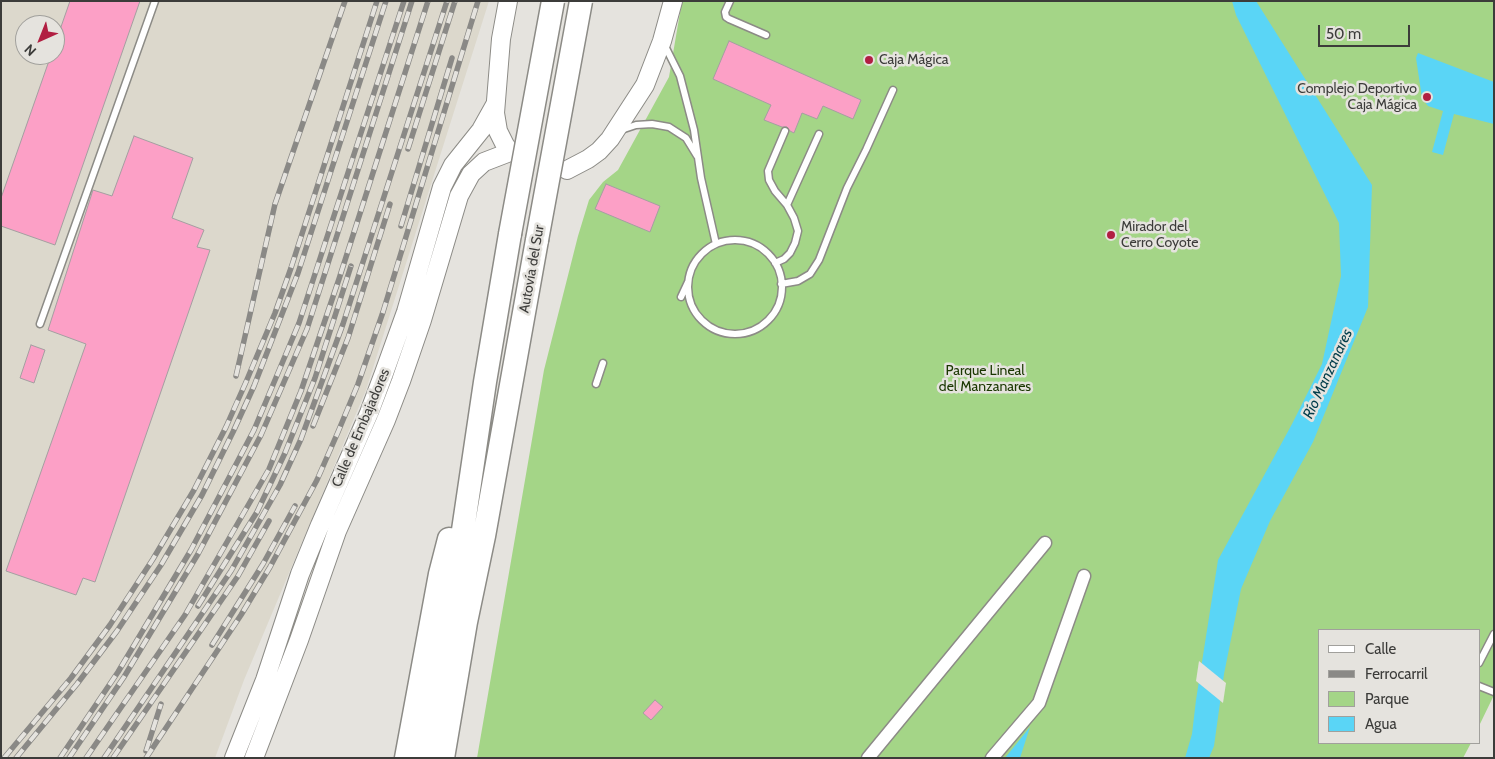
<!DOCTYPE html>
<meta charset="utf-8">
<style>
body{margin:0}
#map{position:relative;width:1495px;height:759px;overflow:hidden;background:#e5e3de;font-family:Cabin,sans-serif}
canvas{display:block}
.frame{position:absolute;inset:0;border:2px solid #3c3c3a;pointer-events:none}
.legend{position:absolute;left:1318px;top:629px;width:162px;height:115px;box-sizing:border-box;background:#e5e3de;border:1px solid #a1a09c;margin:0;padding:6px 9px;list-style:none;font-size:15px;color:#3c3c3a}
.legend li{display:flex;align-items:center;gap:10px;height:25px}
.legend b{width:25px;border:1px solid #a1a09c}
.north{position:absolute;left:15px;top:15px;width:50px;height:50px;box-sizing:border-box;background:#e5e3de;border:1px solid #a1a09c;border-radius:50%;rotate:224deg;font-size:14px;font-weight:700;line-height:20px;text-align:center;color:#3c3c3a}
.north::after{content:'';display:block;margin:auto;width:18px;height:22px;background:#b11f42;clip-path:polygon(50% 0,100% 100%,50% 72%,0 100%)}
.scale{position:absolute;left:1318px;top:25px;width:92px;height:22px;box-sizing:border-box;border:2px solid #3c3c3a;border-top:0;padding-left:6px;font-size:15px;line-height:18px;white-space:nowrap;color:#3c3c3a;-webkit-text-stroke:4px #e5e3de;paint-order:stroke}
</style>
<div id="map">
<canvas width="1495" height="759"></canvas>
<div class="frame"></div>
<ul class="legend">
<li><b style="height:6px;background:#fff"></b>Calle</li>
<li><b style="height:6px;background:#8a8986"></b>Ferrocarril</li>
<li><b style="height:14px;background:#a4d587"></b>Parque</li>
<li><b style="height:14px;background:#5ad5f6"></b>Agua</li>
</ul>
<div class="north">N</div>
<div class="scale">50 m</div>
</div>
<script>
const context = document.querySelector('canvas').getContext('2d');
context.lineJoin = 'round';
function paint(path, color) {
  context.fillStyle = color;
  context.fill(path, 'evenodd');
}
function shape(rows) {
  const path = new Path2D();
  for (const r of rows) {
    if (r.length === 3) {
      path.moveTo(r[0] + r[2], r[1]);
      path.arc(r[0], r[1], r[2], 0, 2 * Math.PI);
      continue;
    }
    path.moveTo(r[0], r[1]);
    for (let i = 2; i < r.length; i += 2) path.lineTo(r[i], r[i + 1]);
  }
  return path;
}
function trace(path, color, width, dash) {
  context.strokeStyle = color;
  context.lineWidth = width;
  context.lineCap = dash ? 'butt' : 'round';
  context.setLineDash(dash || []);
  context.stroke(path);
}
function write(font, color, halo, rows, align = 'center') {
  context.font = font + ' Cabin,sans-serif';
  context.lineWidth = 5;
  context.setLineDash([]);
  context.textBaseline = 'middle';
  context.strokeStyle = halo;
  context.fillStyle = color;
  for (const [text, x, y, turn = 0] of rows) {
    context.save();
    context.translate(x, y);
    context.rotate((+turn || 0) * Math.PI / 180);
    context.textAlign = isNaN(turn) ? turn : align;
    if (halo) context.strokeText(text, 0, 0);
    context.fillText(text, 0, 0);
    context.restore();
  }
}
paint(shape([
 [1,1,489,1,366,390,244,680,215,758,1,758],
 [25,25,55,25,55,55,25,55]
]), '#dcd8cc');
paint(shape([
 [682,1,1494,1,1494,695,1479,726,1479,630,1319,630,1319,743,1471,743,1463,758,477,758,544,370,578,236,589,200,603,182,618,170,669,77]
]), '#a4d587');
paint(shape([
 [1232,1,1256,1,1372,185,1368,307,1313,442,1270,521,1241,589,1224,674,1214,746,1209,758,1185,758,1192,734,1196,700,1218,560,1292,424,1322,364,1341,276,1339,223,1236,15],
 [1418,53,1494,82,1494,124,1454,114,1443,155,1432,152,1443,111,1428,106,1422,98,1416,58],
 [1030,727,1020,758,1005,758]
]), '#5ad5f6');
paint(shape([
 [1199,661,1226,683,1223,703,1196,681]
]), '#e5e3de');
const building = shape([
 [70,1,140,1,55,245,1,226,1,198,51,55,55,55,55,44,70,1],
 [729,41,861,100,853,119,823,106,817,119,802,113,794,133,790,131,787,127,782,127,764,120,771,105,713,79,729,41],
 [134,136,193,158,172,218,204,230,197,247,210,250,95,582,83,578,76,595,6,571,86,344,48,330,93,190,112,196,134,136],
 [606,184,660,206,650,232,595,209,606,184],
 [31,345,45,350,34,383,20,378,31,345],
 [655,700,663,707,651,720,643,713,655,700]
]);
paint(building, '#fca0c6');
trace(building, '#a59fa1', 1);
const lane = shape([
 [730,1,725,12,726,17,729,19,766,35],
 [664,44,680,76,694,130,701,178,716,244],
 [621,130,636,125,652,124,669,127,686,138,697,156],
 [787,205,819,134],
 [735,287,47],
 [775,263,784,259,790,253,795,243,798,231,794,218,787,205,775,191,769,180,768,171,785,131],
 [781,284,798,281,810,274,819,260,847,188,866,150,893,90],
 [681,297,688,282],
 [40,324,155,1],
 [596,384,603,363],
 [1479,663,1494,634],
 [1479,686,1494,692]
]);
const street = shape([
 [868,758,1045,543],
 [992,758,1039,703,1084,576]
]);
const secondary = shape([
 [567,170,588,159,599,151,610,139,645,85,662,41,673,1],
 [234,758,265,680,300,574,320,525,369,413,384,373,406,312,442,187,453,165,481,130,495,105],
 [254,758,299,640,337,531,386,420,401,381,422,320,459,196,471,174,484,162,510,152,505,145,498,131,495,113,501,39,508,1]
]);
const highway = shape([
 [406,758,440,574,449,539],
 [425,758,455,584,485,382,510,234],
 [443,758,466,622,484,536,537,240]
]);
trace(lane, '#8c8b86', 9);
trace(street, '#8c8b86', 15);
trace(secondary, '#8c8b86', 20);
trace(highway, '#8c8b86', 25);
trace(lane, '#fff', 6);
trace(street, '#fff', 12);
trace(secondary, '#fff', 18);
trace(highway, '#fff', 22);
const rail = shape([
 [408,149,455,1],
 [401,226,452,58],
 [236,376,275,204,345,1],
 [313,426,348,338,390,204],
 [198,606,257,512,285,453,315,378,351,266],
 [212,645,263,564,295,506],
 [146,751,161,704],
 [4,758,71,678,110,625,153,559,194,490,226,427,246,382,275,313,291,268,377,1],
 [16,758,77,684,117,631,161,565,202,495,233,432,254,386,298,273,386,1],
 [60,758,118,672,191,550,254,430,299,323,404,1],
 [69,758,124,677,198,554,261,435,307,329,412,1],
 [86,758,185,615,269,469,301,391,339,279,428,1],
 [104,758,231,571,280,485,301,439,343,324,447,1],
 [113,758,238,576,269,521],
 [146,758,241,615,270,567,317,480,338,432,358,384,383,312,478,1]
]);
trace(rail, '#8a8986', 5.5);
trace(rail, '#e5e3de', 4, [11]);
const highwayBridge = shape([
 [510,234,553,1],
 [537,240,581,1]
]);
trace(highwayBridge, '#8c8b86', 25, []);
trace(highwayBridge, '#fff', 22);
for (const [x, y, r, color] of [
 [869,60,5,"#b11f42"],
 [1427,97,5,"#b11f42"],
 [1111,235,5,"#b11f42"]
]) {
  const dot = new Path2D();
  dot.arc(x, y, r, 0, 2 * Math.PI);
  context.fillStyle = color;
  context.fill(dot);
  trace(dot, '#e5e3de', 2);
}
write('14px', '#3c3c3a', '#e5e3de', [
 ["Caja Mágica",879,60],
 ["Complejo Deportivo",1417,89,"right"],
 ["Caja Mágica",1417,105,"right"],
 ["Mirador del",1121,227],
 ["Cerro Coyote",1121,243]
], 'left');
write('14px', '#3c3c3a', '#e5e3de', [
 ["Autovía del Sur",532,269,-80],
 ["Calle de Embajadores",361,428,-67]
]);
write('14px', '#1a3700', '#e5e3de', [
 ["Parque Lineal",985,371],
 ["del Manzanares",985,387]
]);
write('italic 15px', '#013c4a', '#e5e3de', [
 ["Río Manzanares",1328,374,-65]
]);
</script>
